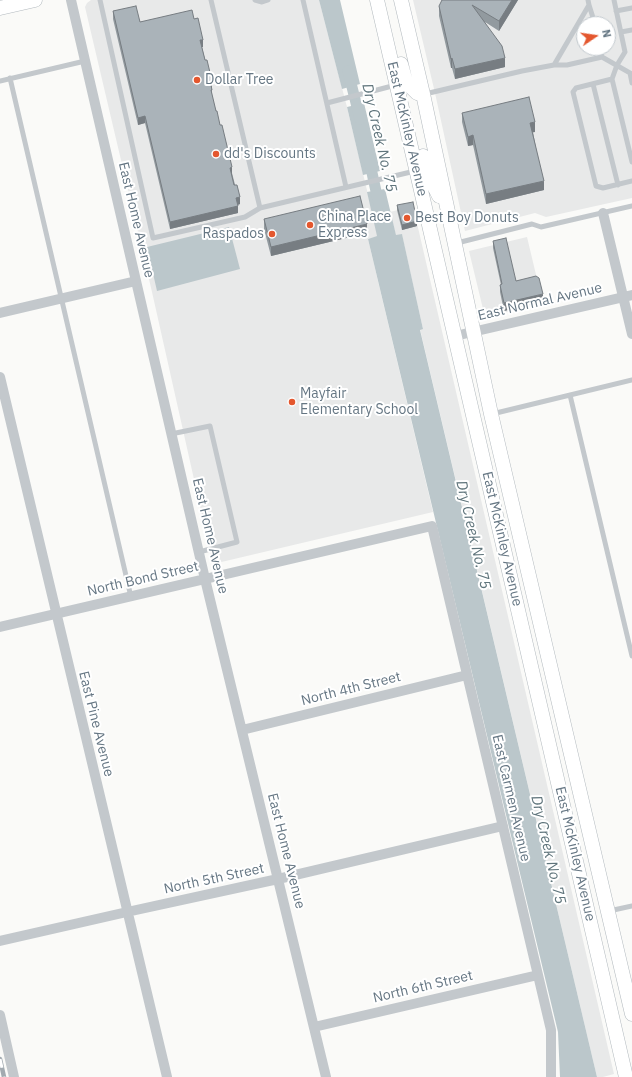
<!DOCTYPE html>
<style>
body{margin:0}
#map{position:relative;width:632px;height:1077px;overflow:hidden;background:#fafaf8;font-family:"IBM Plex Sans",sans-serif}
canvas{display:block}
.north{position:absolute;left:576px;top:16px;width:40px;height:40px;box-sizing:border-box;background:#fff;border:1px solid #c1c8cd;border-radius:50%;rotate:77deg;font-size:11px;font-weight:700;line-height:16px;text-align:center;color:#657683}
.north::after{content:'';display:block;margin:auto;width:14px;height:18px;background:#e4572e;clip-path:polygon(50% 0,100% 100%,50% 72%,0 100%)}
</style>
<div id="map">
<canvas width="632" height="1077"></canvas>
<div class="north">N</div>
</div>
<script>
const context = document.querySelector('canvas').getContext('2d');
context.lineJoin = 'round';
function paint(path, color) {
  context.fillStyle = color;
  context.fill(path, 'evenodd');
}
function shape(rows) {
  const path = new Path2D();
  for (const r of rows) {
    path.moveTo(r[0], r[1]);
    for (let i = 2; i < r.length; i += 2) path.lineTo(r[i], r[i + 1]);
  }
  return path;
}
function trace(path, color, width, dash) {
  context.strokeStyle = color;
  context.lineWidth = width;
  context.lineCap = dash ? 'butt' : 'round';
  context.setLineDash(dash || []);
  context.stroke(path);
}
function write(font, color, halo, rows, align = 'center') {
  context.font = font + ' "IBM Plex Sans",sans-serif';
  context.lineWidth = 4;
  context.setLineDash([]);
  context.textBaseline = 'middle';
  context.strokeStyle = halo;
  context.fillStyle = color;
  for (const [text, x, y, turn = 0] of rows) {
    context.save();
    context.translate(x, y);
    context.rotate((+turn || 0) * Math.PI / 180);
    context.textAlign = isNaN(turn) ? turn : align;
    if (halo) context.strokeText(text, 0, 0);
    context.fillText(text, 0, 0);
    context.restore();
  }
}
paint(shape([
 [91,0,319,0,347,107,378,236,368,239,433,512,213,564,152,292,85,7,87,3],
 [413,0,632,0,632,198,546,217,535,213,465,231,435,93],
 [584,24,608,24,608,48,584,48],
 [413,206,614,1074,603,1077,597,1077,420,329,423,329,402,235,396,236,390,212],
 [527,237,543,304,494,315,483,309,469,251]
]), '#e8e9e9');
paint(shape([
 [319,0,340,0,360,84,342,89],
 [364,103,380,171,363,175,347,107],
 [385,189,396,235,402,234,423,329,420,330,597,1077,560,1077,558,1032,368,239,377,236,367,192],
 [229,227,240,269,157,291,147,247]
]), '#bbc7cb');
trace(shape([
 [348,71,360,119],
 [369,159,379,205]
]), '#bbc7cb', 11);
const secondary = shape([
 [377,0,626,1077],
 [401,0,423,94,491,414,632,1014],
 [0,8,35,0],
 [401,64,406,82,417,93,423,94],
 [423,156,427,172,439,196]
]);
trace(secondary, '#b3babf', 15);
trace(shape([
 [100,0,153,238,245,217,260,208],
 [211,0,260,208,415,171],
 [255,0,262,2,268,0],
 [303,0,346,187],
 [614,0,625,52,617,65,612,79,576,88,573,92,596,186,603,188,632,181],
 [589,5,595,24],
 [616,11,632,8],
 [621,32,632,30],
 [602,57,632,74],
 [554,65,567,65,602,57,600,48],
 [630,73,632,83],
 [10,78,131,597],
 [612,79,632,162],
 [0,81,85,61],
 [593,84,618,185],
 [425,94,522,71,554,65,589,5,588,0],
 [327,103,396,85],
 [457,243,532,224,541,227,632,206],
 [570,395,632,656],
 [492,414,632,380],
 [171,434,210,426,237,542,199,552],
 [609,911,632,906]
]), '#c3c8cc', 5);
trace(shape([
 [71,0,205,579,326,1077],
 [603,213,632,334],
 [0,313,136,281],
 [455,336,632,295],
 [0,377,167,1077],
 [0,627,432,526,551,1030,551,1077],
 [242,730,467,675],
 [0,941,127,912,278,879,503,826],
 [0,1015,14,1077],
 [314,1027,538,975]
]), '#c3c8cc', 10);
trace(secondary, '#fff', 14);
const rail = shape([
 [0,1059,4,1077]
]);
trace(rail, '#a2aab0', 4.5);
trace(rail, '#fff', 3, [9]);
paint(shape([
 [518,0,499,31,485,22,505,67,455,79,452,68,451,68,439,16,439,6],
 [113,11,140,22,194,19,203,47,202,47,212,88,212,96,216,111,240,204,238,205,238,213,170,229,145,123,138,125,113,19],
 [462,113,535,132,533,132,544,190,486,204,473,145,468,146,462,122],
 [397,205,417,226,402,230,397,210],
 [264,219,367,233,271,256,264,229],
 [493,241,516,281,543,301,504,311,500,292,500,285,501,285,493,248]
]), '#929a9f');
paint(shape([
 [512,0,518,0,499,31,499,21],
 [200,40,203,40,203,47,200,47],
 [452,58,452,68,451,68,451,59],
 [505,58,505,67,455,79,455,69],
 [210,81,212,81,212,88,210,88],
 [145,116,145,123,138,125,138,118],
 [535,122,535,132,530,133,530,123],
 [473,135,473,145,468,146,468,137],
 [232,167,232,175,230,175,230,168],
 [544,181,544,190,486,204,486,194],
 [240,197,240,204,236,205,236,198],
 [238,206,238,213,170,229,170,222],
 [417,221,417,226,402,230,402,225],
 [367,224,367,233,271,256,271,247],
 [543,294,543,301,504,311,504,303]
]), '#777d82');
const building = shape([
 [442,0,512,0,499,21,472,5,502,46,505,58,455,69,452,58,451,59,439,6,442,0],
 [136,6,140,22,192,10,194,19,198,18,203,40,200,40,205,60,207,60,212,81,210,81,212,90,211,90,216,111,217,111,220,125,222,125,232,167,230,168,234,185,237,185,240,197,236,198,238,206,170,222,145,116,138,118,113,11,136,6],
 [529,97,535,122,530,123,544,181,486,194,473,135,468,137,462,113,529,97],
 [360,196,367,224,271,247,264,219,360,196],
 [413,202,417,221,402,225,397,205,413,202],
 [506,238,516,281,536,276,539,278,543,294,504,303,500,285,502,284,493,241,506,238]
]);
paint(building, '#aab3b9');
trace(building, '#777d82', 1);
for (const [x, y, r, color] of [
 [197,80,4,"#e4572e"],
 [216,154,4,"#e4572e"],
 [407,218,4,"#e4572e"],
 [310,225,4,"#e4572e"],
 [272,234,4,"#e4572e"],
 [292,402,4,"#e4572e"]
]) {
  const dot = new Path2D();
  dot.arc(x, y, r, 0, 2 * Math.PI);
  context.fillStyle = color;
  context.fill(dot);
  trace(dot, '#fff', 1.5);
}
write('14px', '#657683', '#fff', [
 ["Dollar Tree",205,80],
 ["dd's Discounts",224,154],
 ["China Place",318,217],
 ["Express",318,233],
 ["Best Boy Donuts",415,218],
 ["Raspados",264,234,"right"],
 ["Mayfair",300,394],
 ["Elementary School",300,410]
], 'left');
write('14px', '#657683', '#fff', [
 ["East McKinley Avenue",407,129,77],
 ["East Home Avenue",136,220,77],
 ["East Normal Avenue",540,302,-13],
 ["East Home Avenue",210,536,77],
 ["East McKinley Avenue",502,539,77],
 ["North Bond Street",143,579,-13],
 ["North 4th Street",351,689,-14],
 ["East Pine Avenue",96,724,76],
 ["East Carmen Avenue",511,798,77],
 ["East Home Avenue",286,851,76],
 ["East McKinley Avenue",575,854,77],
 ["North 5th Street",214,879,-12],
 ["North 6th Street",423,987,-13]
]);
write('italic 15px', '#60757c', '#fff', [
 ["Dry Creek No. 75",379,138,77],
 ["Dry Creek No. 75",473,535,77],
 ["Dry Creek No. 75",548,850,77]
]);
</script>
